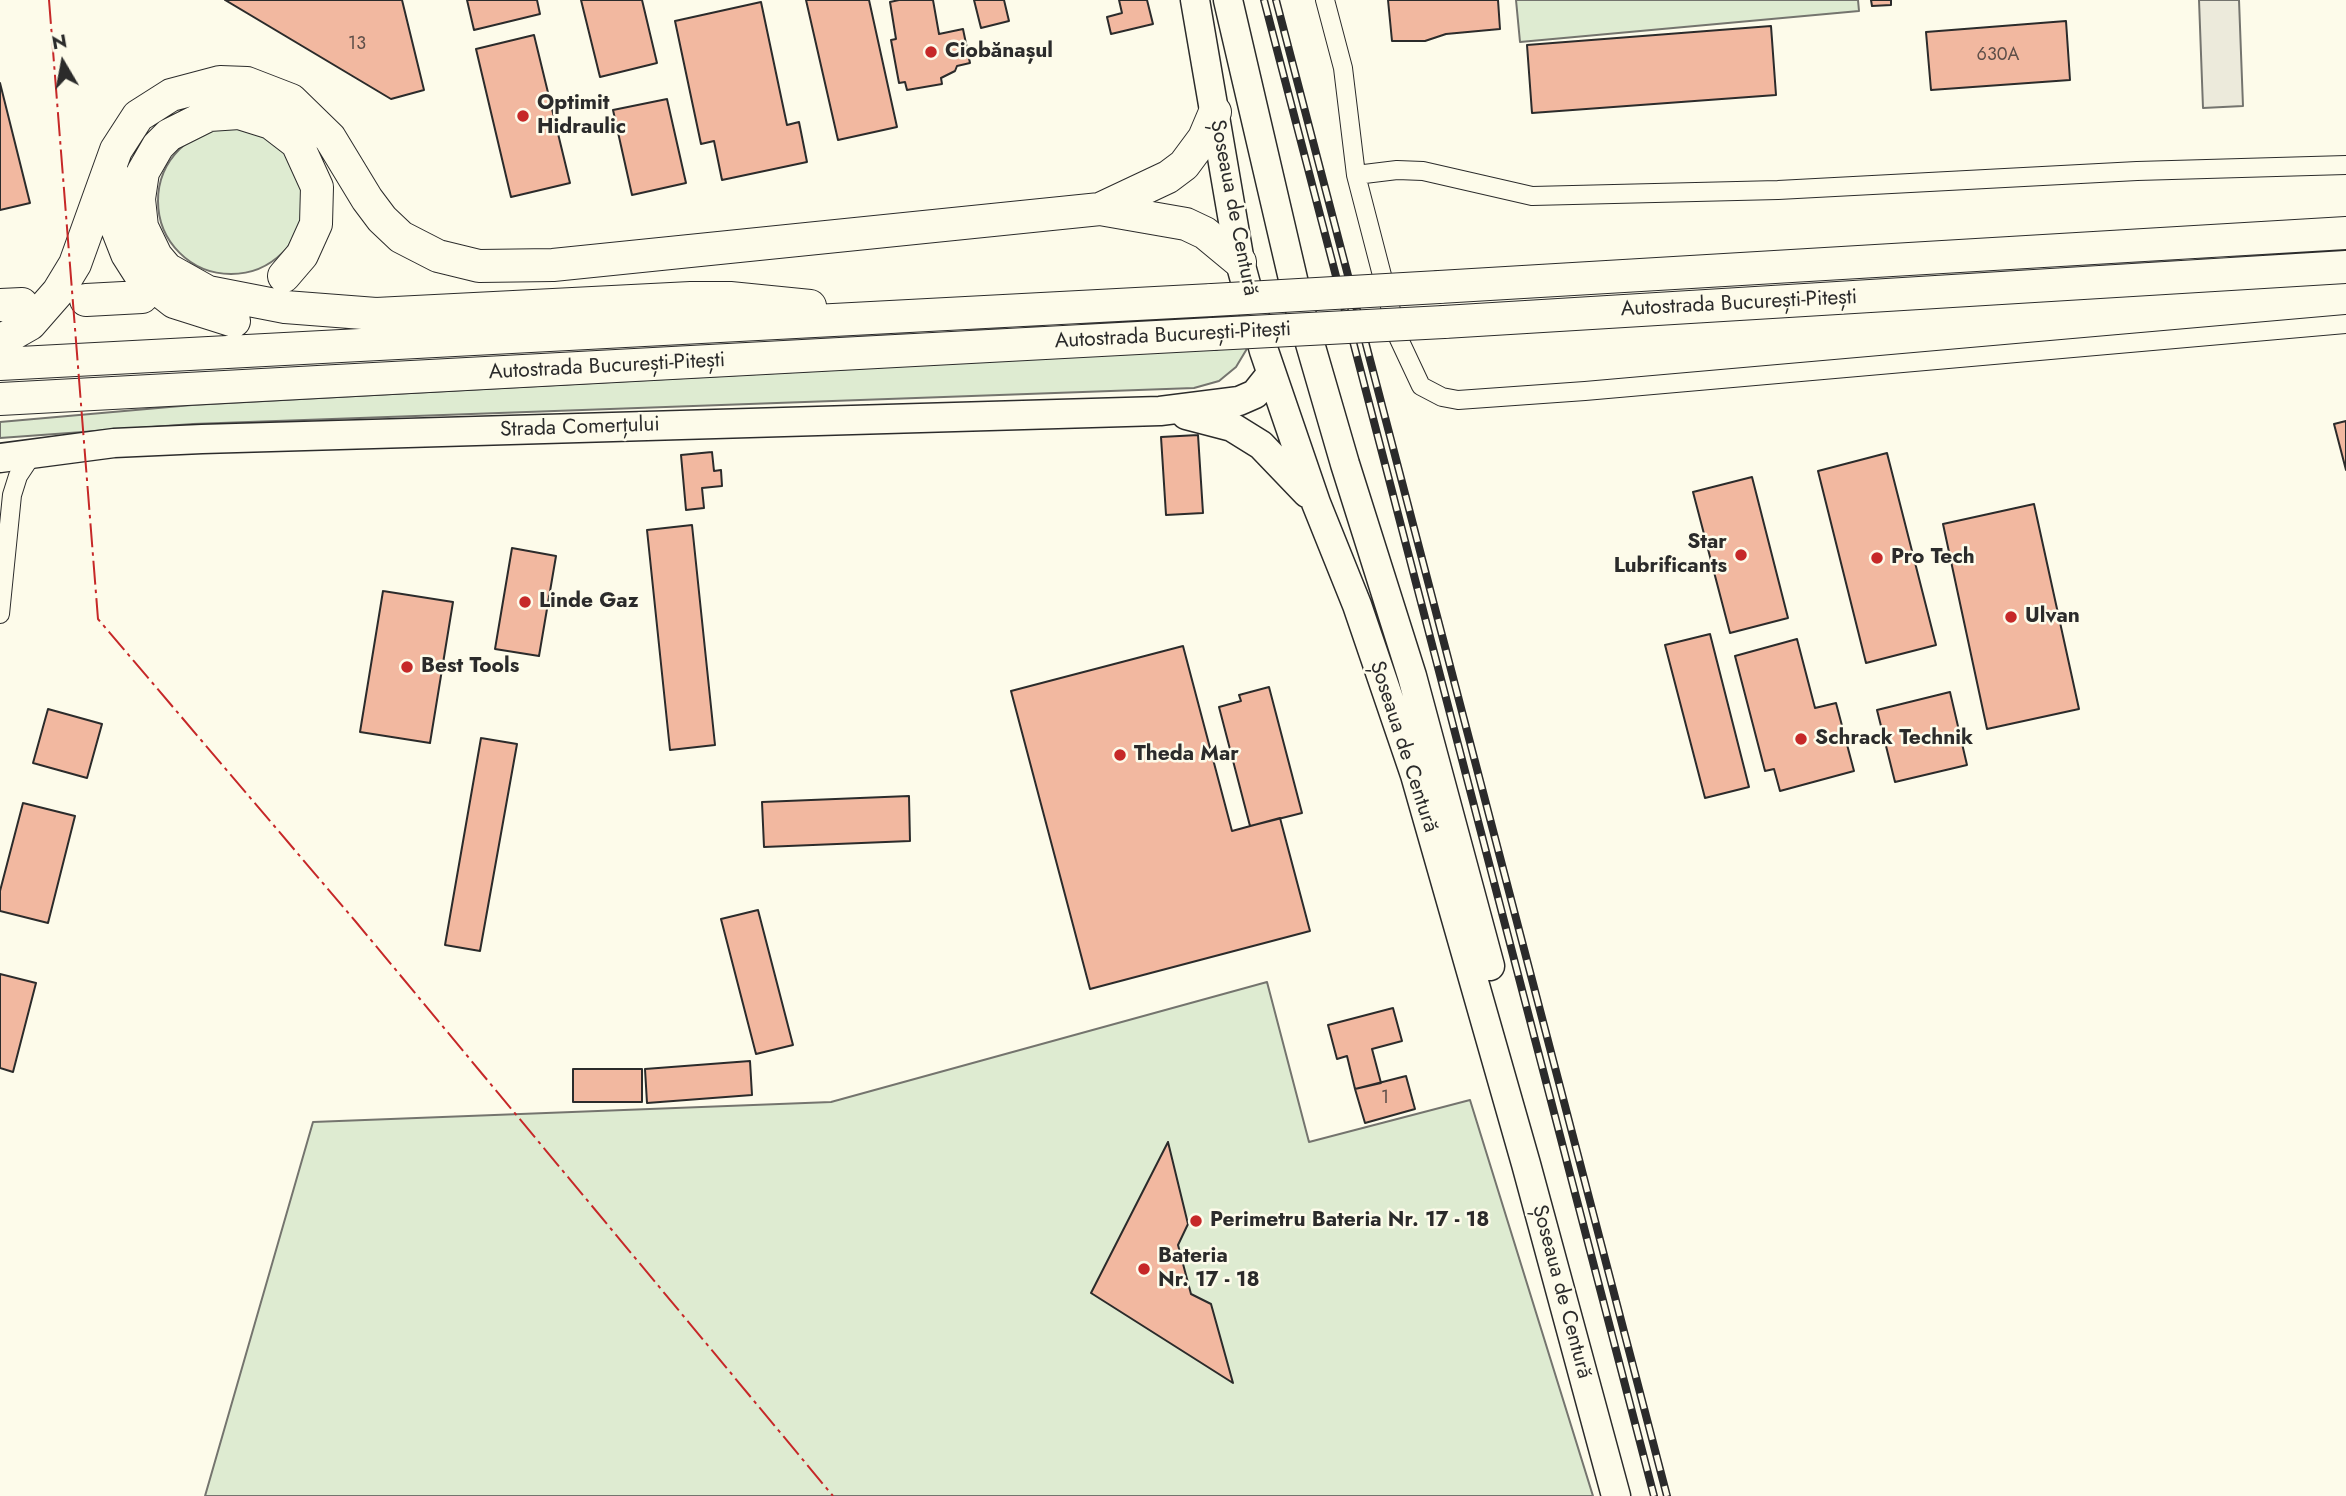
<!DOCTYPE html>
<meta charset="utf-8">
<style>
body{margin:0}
#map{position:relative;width:2346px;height:1496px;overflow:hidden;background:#fdfbea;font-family:Jost,sans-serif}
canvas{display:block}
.north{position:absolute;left:28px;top:28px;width:70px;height:70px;-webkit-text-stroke:5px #fdfbea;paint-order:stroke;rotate:350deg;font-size:19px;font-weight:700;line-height:28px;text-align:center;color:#2b2b2b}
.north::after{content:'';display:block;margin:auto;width:24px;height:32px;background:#2b2b2b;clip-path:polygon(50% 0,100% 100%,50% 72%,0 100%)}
</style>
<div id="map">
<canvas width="2346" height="1496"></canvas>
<div class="north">N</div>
</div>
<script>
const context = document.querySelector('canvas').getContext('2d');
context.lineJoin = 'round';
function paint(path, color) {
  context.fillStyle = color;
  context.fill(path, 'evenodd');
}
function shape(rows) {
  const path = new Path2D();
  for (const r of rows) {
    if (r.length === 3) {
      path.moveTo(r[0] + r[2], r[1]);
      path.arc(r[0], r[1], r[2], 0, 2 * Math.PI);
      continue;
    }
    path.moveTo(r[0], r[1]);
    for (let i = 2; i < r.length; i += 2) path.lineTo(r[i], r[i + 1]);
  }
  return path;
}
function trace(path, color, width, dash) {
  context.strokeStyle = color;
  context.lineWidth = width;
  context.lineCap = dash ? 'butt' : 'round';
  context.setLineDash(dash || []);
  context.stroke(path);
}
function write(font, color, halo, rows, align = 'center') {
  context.font = font + ' Jost,sans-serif';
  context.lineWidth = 5;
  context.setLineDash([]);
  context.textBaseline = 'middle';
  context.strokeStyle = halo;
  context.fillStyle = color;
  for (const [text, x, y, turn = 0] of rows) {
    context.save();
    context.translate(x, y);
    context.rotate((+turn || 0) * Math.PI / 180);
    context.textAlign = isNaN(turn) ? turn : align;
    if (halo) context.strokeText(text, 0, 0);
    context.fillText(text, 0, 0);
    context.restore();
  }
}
const green = shape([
 [1516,0,1858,0,1859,11,1520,42,1516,0],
 [231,201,73],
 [1248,347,1236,367,1219,381,1194,388,193,424,0,438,0,422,192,405,1248,347],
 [1267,982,1309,1142,1470,1100,1593,1496,205,1496,313,1122,831,1102,1267,982]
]);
paint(green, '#deebd1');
trace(green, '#74746e', 2);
const parking = shape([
 [2199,0,2239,0,2243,106,2203,108,2199,0]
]);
paint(parking, '#eceadb');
trace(parking, '#74746e', 2);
const building = shape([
 [225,0,402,0,424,90,391,99,225,0],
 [467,0,537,0,540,14,474,30,467,0],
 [581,0,642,0,657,63,600,77,581,0],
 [806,0,869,0,897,127,838,140,806,0],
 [899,0,933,0,939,34,963,29,970,63,957,66,955,71,941,78,942,84,907,90,905,82,899,83,891,40,896,39,890,2,899,0],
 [974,0,1004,0,1009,21,981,28,974,0],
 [1119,0,1147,0,1153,24,1111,34,1107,17,1122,13,1119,0],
 [1388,0,1498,0,1500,29,1446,34,1425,41,1392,41,1388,0],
 [1871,0,1891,0,1891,5,1872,6,1871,0],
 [761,2,787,125,799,122,807,162,722,180,714,141,701,144,675,21,761,2],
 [2066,21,2070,80,1931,90,1926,32,2066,21],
 [1771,26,1776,95,1532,113,1527,45,1771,26],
 [534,35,570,183,511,197,476,49,534,35],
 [0,83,30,203,0,210,0,83],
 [667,99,686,183,632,195,613,110,667,99],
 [2346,421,2346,470,2334,424,2346,421],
 [1198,435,1203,513,1166,515,1161,437,1198,435],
 [712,452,714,471,721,470,722,486,702,488,704,508,686,510,681,455,712,452],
 [1887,453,1936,645,1866,663,1818,471,1887,453],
 [1752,477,1788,618,1730,633,1693,492,1752,477],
 [2034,504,2079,709,1987,729,1943,524,2034,504],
 [692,525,715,745,670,750,647,530,692,525],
 [512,548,556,556,539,656,495,649,512,548],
 [383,591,453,602,430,743,360,732,383,591],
 [1710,634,1749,787,1705,798,1665,645,1710,634],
 [1797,639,1815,708,1836,703,1854,771,1780,791,1774,769,1765,771,1735,656,1797,639],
 [1183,646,1232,831,1280,818,1310,931,1090,989,1011,691,1183,646],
 [1269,687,1302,813,1250,826,1219,707,1241,701,1239,695,1269,687],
 [1950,692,1967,765,1895,782,1877,710,1950,692],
 [48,709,102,724,87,778,33,763,48,709],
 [481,738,517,744,480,951,445,945,481,738],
 [909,796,910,841,764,847,762,802,909,796],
 [23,803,75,816,48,923,0,911,0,891,23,803],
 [758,910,793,1045,756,1054,721,919,758,910],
 [0,974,36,983,13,1072,0,1068,0,974],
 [1393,1008,1402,1041,1372,1049,1381,1083,1355,1089,1347,1056,1337,1059,1328,1025,1393,1008],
 [750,1061,752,1095,647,1103,645,1069,750,1061],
 [573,1069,642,1069,642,1102,573,1102,573,1069],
 [1406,1076,1415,1109,1365,1123,1355,1089,1406,1076],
 [1168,1142,1188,1224,1178,1245,1191,1294,1211,1304,1233,1383,1091,1293,1168,1142]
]);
paint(building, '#f2b8a0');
trace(building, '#2b2b2b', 2);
const minor = shape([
 [1325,0,1343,68,1356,175,1398,337,1421,386,1442,397,1458,400,1585,391,2346,324],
 [1356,175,1397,170,1423,171,1532,196,1778,190,2137,171,2346,165],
 [0,614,12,495,18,476,34,452]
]);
const primary = shape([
 [1195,0,1240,262,1264,351,1316,503,1357,605,1415,775,1526,1164,1616,1496],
 [1228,0,1300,309,1345,464,1412,676,1490,966],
 [1186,415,1232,427,1261,445,1307,493],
 [0,458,114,443,202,439,1160,411,1239,401,1255,394,1271,374]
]);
const motorway = shape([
 [114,176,118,231,127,254,141,276,174,302,234,321],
 [1100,209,1168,177,1184,165,1204,138,1215,112],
 [284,276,302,255,316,224,317,187,297,143,271,123,239,113,209,115,169,135,158,146,143,172,139,199,142,227,156,256,167,269,208,292,285,307,376,314,691,298,730,298,810,306],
 [1439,287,2346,233],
 [86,300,142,297],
 [0,305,22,304],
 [1444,322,2346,267],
 [0,341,30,324,58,292,75,264,116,150,138,116,171,95,220,82,247,83,291,100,330,138,367,199,382,219,401,237,438,256,479,266,553,265,1100,209,1186,224,1205,233,1240,262],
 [0,364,1212,300],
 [0,399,1213,334]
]);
trace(minor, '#2b2b2b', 20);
trace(primary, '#2b2b2b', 31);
trace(motorway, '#2b2b2b', 34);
trace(minor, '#fdfbea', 18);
trace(primary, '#fdfbea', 28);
trace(motorway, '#fdfbea', 32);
const rail = shape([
 [1264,0,1654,1496],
 [1276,0,1667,1496]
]);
trace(rail, '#2b2b2b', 8);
trace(rail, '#fdfbea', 5, [16]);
const motorwayBridge = shape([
 [1212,300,1439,287],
 [1213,334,1444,322]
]);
trace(motorwayBridge, '#2b2b2b', 34, []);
trace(motorwayBridge, '#fdfbea', 32);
trace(shape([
 [49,0,98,619,356,922,833,1496]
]), '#c62828', 2, [24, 5, 3.5, 5]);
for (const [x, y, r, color] of [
 [931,52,7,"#c62828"],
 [523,116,7,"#c62828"],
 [1741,555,7,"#c62828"],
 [1877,558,7,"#c62828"],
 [525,602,7,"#c62828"],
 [2011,617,7,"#c62828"],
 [407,667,7,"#c62828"],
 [1801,739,7,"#c62828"],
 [1120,755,7,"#c62828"],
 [1196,1221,7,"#c62828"],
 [1144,1269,7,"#c62828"]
]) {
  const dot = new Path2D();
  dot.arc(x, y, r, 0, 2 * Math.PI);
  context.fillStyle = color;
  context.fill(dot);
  trace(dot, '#fdfbea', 2.5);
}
write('18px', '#5d4e48', null, [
 ["13",357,45],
 ["630A",1998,56],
 ["1",1385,1099]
]);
write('bold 21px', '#2b2b2b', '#fdfbea', [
 ["Ciobănașul",945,52],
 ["Optimit",537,104],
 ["Hidraulic",537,128],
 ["Star",1727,543,"right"],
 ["Lubrificants",1727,567,"right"],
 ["Pro Tech",1891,558],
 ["Linde Gaz",539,602],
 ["Ulvan",2025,617],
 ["Best Tools",421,667],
 ["Schrack Technik",1815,739],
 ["Theda Mar",1134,755],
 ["Perimetru Bateria Nr. 17 - 18",1210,1221],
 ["Bateria",1158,1257],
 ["Nr. 17 - 18",1158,1281]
], 'left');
write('21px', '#2b2b2b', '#fdfbea', [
 ["Șoseaua de Centură",1233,208,79],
 ["Autostrada București-Pitești",1739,304,-3],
 ["Autostrada București-Pitești",1173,336,-3],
 ["Autostrada București-Pitești",607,367,-3],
 ["Strada Comerțului",580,428,-2],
 ["Șoseaua de Centură",1403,747,72],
 ["Șoseaua de Centură",1561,1292,75]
]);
</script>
